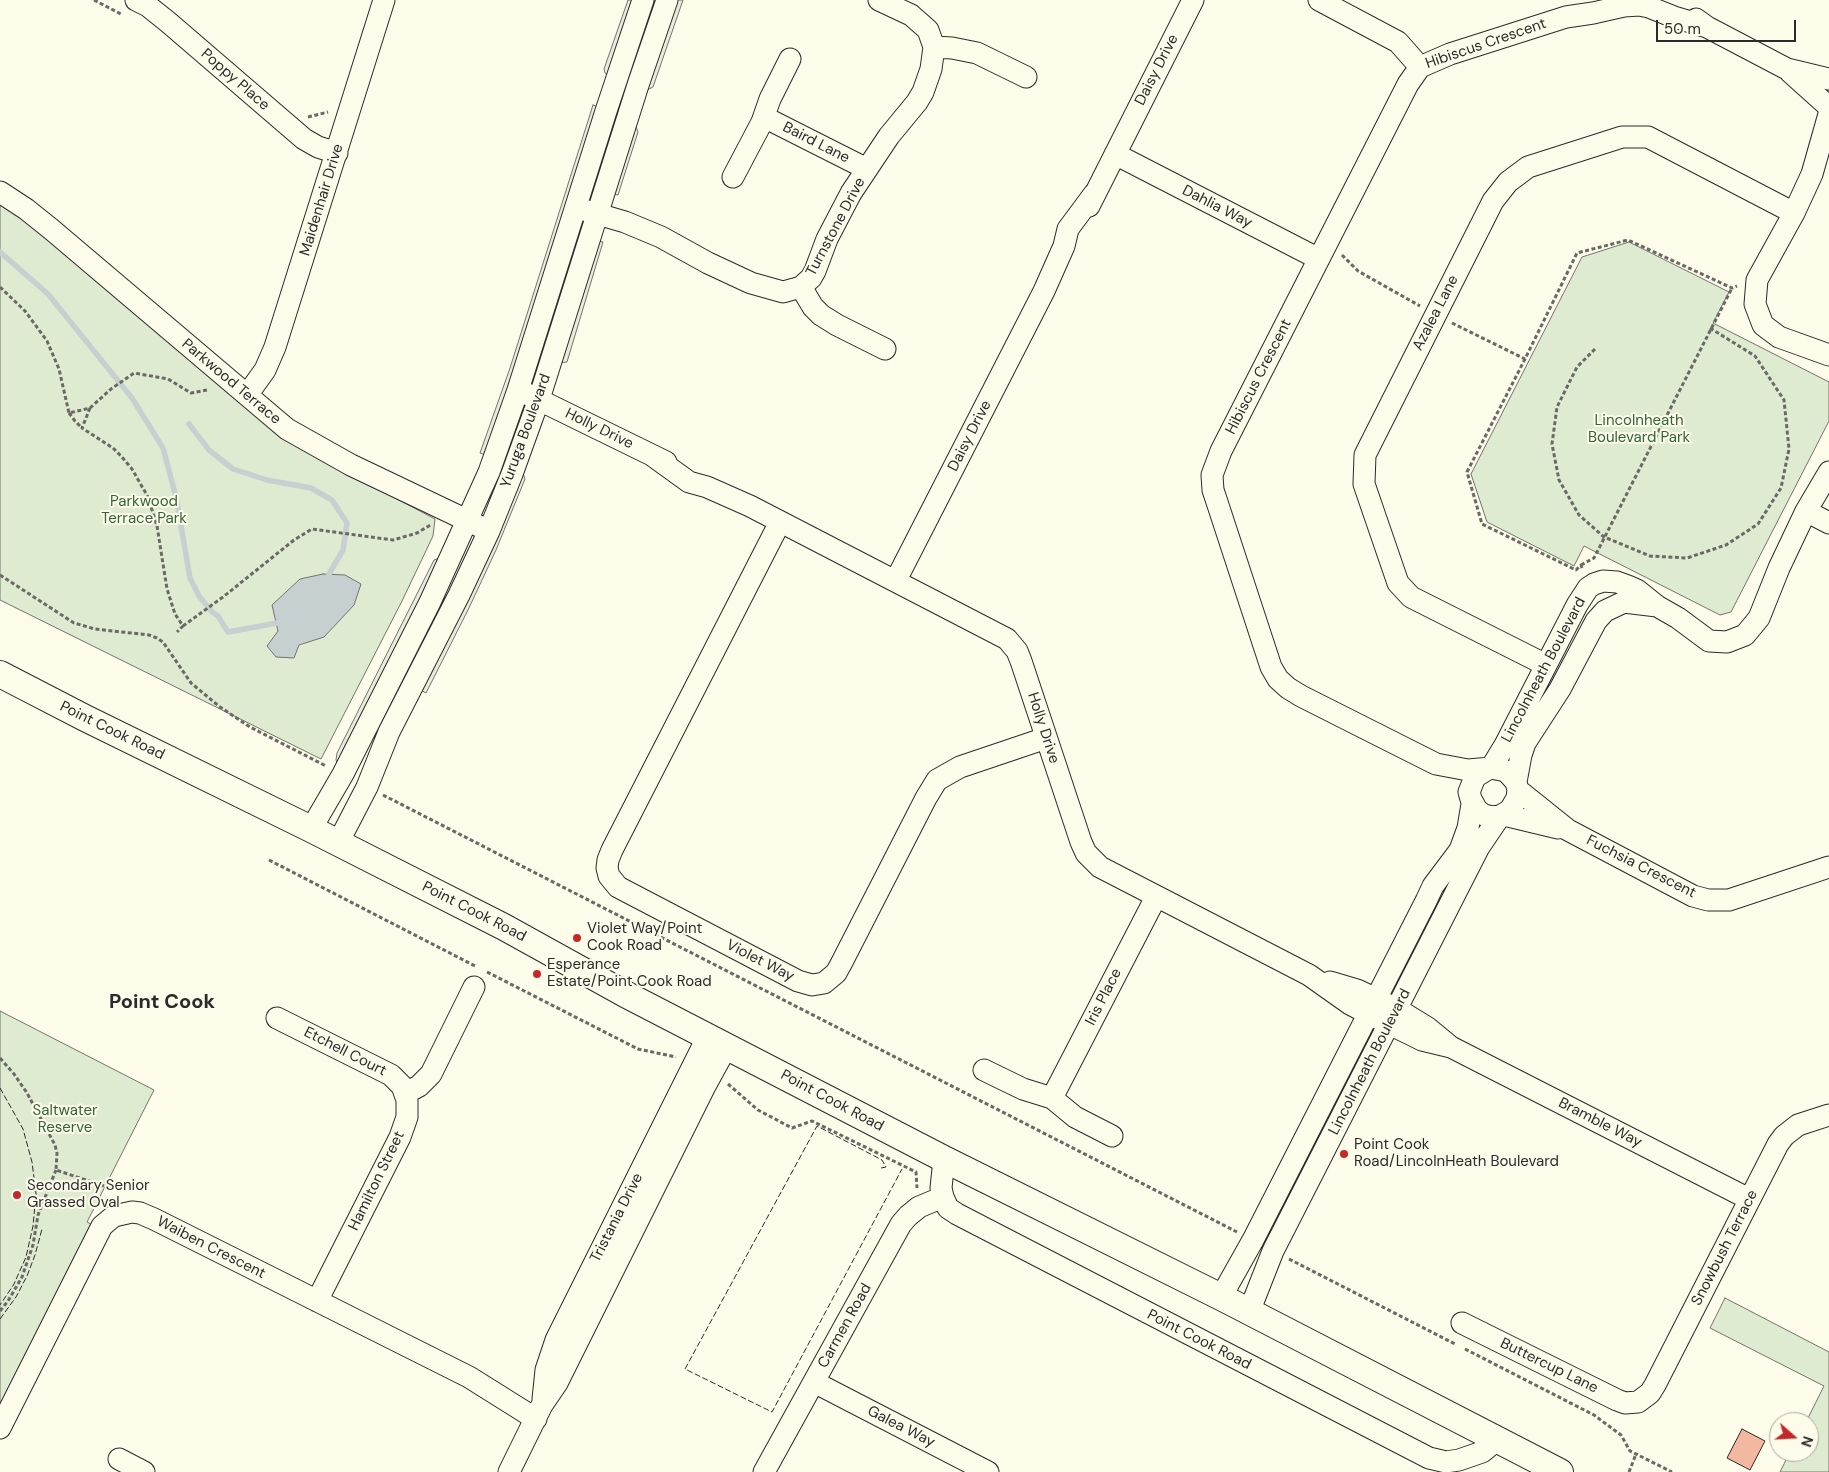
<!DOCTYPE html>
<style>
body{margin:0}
#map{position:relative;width:1829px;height:1472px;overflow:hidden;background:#fdfbea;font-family:"DM Sans",sans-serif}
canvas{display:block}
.north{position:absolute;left:1769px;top:1412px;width:50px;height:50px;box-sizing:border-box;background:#fdfbea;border:1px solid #a9a89e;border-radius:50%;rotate:109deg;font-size:14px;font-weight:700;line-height:20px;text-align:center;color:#2b2b2b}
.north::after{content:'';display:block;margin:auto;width:18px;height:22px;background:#c62828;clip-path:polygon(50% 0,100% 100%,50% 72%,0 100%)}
.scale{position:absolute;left:1656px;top:20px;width:140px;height:22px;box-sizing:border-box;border:2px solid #2b2b2b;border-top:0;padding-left:6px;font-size:15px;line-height:18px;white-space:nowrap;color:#2b2b2b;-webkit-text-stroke:4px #fdfbea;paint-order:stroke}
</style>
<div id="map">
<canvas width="1829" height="1472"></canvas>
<div class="north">N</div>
<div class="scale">50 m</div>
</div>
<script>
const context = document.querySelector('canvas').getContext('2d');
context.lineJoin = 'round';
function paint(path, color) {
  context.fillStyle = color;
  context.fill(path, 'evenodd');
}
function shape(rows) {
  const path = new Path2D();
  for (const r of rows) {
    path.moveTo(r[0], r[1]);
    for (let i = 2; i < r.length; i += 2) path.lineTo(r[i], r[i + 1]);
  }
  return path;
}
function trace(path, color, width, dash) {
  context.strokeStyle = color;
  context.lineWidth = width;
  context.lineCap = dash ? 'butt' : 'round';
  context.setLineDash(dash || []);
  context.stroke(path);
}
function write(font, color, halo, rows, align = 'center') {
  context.font = font + ' "DM Sans",sans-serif';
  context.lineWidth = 4;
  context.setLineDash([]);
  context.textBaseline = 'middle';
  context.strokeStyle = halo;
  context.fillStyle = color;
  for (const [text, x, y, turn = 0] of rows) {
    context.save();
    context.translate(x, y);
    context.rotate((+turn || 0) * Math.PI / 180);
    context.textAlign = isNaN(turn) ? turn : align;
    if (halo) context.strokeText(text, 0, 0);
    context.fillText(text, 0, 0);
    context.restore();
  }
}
const green = shape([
 [0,204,30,224,306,451,435,519,433,536,402,601,321,759,0,600,0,204],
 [1629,242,1729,292,1713,323,1829,382,1829,421,1731,612,1720,615,1584,546,1574,566,1487,522,1471,474,1582,257,1629,242],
 [0,1011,154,1090,87,1222,91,1224,0,1405,0,1011],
 [1725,1298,1829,1352,1829,1472,1780,1472,1790,1452,1809,1452,1809,1422,1806,1422,1824,1386,1710,1328,1725,1298]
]);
paint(green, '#deebd1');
trace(green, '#74746e', 1);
const parking = shape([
 [628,0,634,0,608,75,605,73,604,69,628,0],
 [676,0,683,0,653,87,645,91,676,0],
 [593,105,599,107,486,455,480,453,510,368,593,105],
 [635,124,638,132,618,195,613,194,635,124],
 [598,241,603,242,567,362,560,363,598,241],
 [522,470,525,479,496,550,468,610,426,693,421,690,522,470],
 [437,559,442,559,338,765,336,760,337,753,434,560,437,559]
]);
paint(parking, '#eceadb');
trace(parking, '#74746e', 1);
const water = shape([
 [323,574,345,575,361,584,354,605,324,637,299,645,294,658,276,657,267,646,278,631,272,605,300,579,323,574]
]);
paint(water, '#c7d0d0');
trace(water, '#74746e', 1);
trace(shape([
 [0,252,48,294,132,398,163,448,176,497,190,578,199,596,212,612,218,616,228,632,277,623],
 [189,424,209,450,233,469,267,480,311,488,332,500,347,523,343,550,329,574]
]), '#c7d0d0', 5.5);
const building = shape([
 [1742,1429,1765,1441,1750,1470,1727,1458,1742,1429]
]);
paint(building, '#f2b8a0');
trace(building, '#2b2b2b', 1);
const minor = shape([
 [136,0,148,6,168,22,304,139,318,147,337,153],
 [1319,0,1398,42,1420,67],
 [1696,19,1707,27,1787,69,1829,79],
 [934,47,952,48,977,53,1026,77],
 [1790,72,1829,107],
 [1829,114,1812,174,1794,213,1757,280,1755,304,1763,325,1779,337,1829,355],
 [764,117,867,169],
 [1115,154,1319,259],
 [733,177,762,122,770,99,790,59],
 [0,192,26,209,51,229,287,429,351,465,481,527],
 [1089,206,1193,0],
 [584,210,625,222,661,237,708,263,751,283,783,292,801,287,811,278,815,271,827,239,851,193,889,136,917,102,923,92,931,69,934,47,928,30,911,15,879,0],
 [801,287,813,307,821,315,837,325,885,349],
 [525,393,666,462],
 [247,395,265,370,275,347,384,0],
 [653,456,689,482,707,487,750,506,1007,639,1017,651,1021,661,1081,842,1086,853,1100,867,1309,975,1350,1004,1369,1014,1422,1040,1451,1047],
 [1806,511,1829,523],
 [780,522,612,850,608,860,607,868,609,876,618,887,798,981,812,985,824,983,836,973,841,964,926,798,937,780,960,767,1046,738],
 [896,580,1044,291,1064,246,1068,229,1094,194],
 [1546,665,1411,597,1398,583,1364,484,1365,455,1493,201,1508,182,1528,167,1622,137,1648,137,1794,213],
 [1491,768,1505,745,1577,605,1588,588,1594,584,1603,581,1617,582,1628,586,1637,590,1657,606,1678,618,1709,641,1727,642,1745,635,1759,618,1779,568,1806,511,1829,472],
 [1488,769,1475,777,1469,792,1471,799,1477,810,1484,815,1492,817,1500,816,1510,810,1517,798,1518,790,1516,782,1506,771,1491,768,1468,770,1436,764,1301,696,1288,688,1278,679,1271,667,1217,502,1213,490,1212,475,1221,451,1408,84,1420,67,1450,54,1566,17,1593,13,1624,6,1639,5,1649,7,1674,17,1707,27],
 [1516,782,1521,755,1525,743,1560,689,1596,621,1605,611,1624,602,1657,606],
 [1518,790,1568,830,1693,896,1708,900,1729,900,1829,867],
 [1504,815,1558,828],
 [311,829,343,774,430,602,489,472,518,390,606,111,643,0],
 [338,843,367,787,389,732,459,595,489,531,512,474,539,399,638,85,667,0],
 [1330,982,1357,990,1397,1009,1428,1028,1451,1047,1749,1199],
 [277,1018,391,1075,402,1086,407,1100,407,1117,400,1137,317,1301],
 [984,1070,1023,1089,1052,1098,1075,1117,1112,1136],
 [406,1093,419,1086,431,1074,474,987],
 [1052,1098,1156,897],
 [944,1159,941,1188,943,1197,948,1208,957,1214,1429,1458,1446,1462,1459,1460,1482,1452,1498,1439],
 [1221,1297,1253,1240,1426,901,1433,886,1460,850,1468,828,1472,804],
 [1249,1312,1273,1251,1479,847,1500,816],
 [1462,1323,1617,1400,1625,1403,1638,1402,1650,1393,1655,1385,1778,1144,1784,1136,1798,1125,1829,1115],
 [814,1382,988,1472],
 [543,1399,546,1370,556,1340,708,1036],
 [0,1428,102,1226,114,1216,132,1212,140,1213,154,1219,469,1377,536,1419],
 [119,1459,144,1472],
 [509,1472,542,1405,557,1383,704,1088,727,1046],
 [764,1472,901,1224,908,1216,919,1207,943,1197]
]);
const major = shape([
 [0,674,85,718,311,829,504,927,625,994,944,1159,1221,1297,1560,1472]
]);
trace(minor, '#2b2b2b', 23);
trace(major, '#2b2b2b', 28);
trace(shape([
 [94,0,121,14],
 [308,117,328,112],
 [1342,255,1358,271,1420,306],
 [0,287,25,311,47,341,59,369,69,413,90,408,82,428,113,448,121,456,132,469,148,497,157,526,167,589,175,614,183,626,177,632],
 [1452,323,1525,359],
 [1595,349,1577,367,1557,407,1552,444,1559,480,1579,515,1604,537,1650,556,1687,558,1726,545,1758,524,1781,488,1789,449,1784,400,1755,356,1710,328],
 [90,408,111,389,134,373,168,379,191,393,207,390],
 [69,413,75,421,82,428],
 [1581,565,1594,558,1732,288],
 [1582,568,1581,565,1576,570,1482,524,1467,472,1525,359,1577,253,1628,240,1732,288,1737,286],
 [0,575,74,623,95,629,149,635,157,638,163,642,191,683,220,707,250,727,326,766],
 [183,626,223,597,294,540,312,529,393,540,417,533,432,524],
 [383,795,1237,1232],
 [269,860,477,967],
 [487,972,638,1049,676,1057],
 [0,1058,14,1074,27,1093,55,1145,57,1153,56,1170,104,1186],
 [728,1084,758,1110,792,1128,812,1121,916,1172,917,1188],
 [1289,1259,1455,1344],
 [0,1311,8,1301,22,1277,33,1245,38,1215,56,1170],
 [1465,1349,1594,1415,1621,1435,1630,1451,1672,1472],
 [1629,1472,1636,1454]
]), '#6a6964', 3, [4, 2.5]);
trace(minor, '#fdfbea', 21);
trace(major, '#fdfbea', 26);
trace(shape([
 [0,1088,23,1129,32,1162,36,1194,33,1226,26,1257,14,1284,0,1305],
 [881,1168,886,1167,882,1160,817,1126,685,1369,772,1412,902,1169],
 [0,1319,16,1297,27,1276,35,1255,42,1229]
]), '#2b2b2b', 1, [6, 2.5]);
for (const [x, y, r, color] of [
 [577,938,5,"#c62828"],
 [537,974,5,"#c62828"],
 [1344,1154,5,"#c62828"],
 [17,1195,5,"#c62828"]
]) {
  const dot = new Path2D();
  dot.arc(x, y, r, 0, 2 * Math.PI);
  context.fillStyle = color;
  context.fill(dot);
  trace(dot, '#fdfbea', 2);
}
write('15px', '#2b2b2b', '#fdfbea', [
 ["Hibiscus Crescent",1486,44,-19],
 ["Daisy Drive",1157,70,-63],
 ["Poppy Place",235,80,41],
 ["Baird Lane",816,143,27],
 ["Maidenhair Drive",322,200,-73],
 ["Dahlia Way",1217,207,27],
 ["Turnstone Drive",836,227,-62],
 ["Azalea Lane",1436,313,-63],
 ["Hibiscus Crescent",1259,377,-63],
 ["Parkwood Terrace",231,382,40],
 ["Holly Drive",599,429,26],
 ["Yuruga Boulevard",526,431,-70],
 ["Daisy Drive",970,436,-63],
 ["Lincolnheath Boulevard",1544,670,-62],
 ["Holly Drive",1043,728,72],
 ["Point Cook Road",112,731,26],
 ["Fuchsia Crescent",1641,867,27],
 ["Point Cook Road",474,912,27],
 ["Violet Way",760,961,27],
 ["Iris Place",1104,997,-63],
 ["Etchell Court",345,1052,27],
 ["Lincolnheath Boulevard",1370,1062,-63],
 ["Point Cook Road",832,1101,28],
 ["Bramble Way",1600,1123,27],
 ["Hamilton Street",377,1181,-64],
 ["Tristania Drive",617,1218,-63],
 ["Waiben Crescent",211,1248,27],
 ["Snowbush Terrace",1725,1248,-63],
 ["Carmen Road",845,1326,-61],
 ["Point Cook Road",1199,1340,27],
 ["Buttercup Lane",1549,1366,26],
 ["Galea Way",901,1427,27]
]);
write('15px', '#34623c', '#fdfbea', [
 ["Lincolnheath",1639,421],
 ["Boulevard Park",1639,438],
 ["Parkwood",144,502],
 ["Terrace Park",144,519],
 ["Saltwater",65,1111],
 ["Reserve",65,1128]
]);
write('15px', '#2b2b2b', '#fdfbea', [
 ["Violet Way/Point",587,929],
 ["Cook Road",587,946],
 ["Esperance",547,965],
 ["Estate/Point Cook Road",547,982],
 ["Point Cook",1354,1145],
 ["Road/LincolnHeath Boulevard",1354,1162],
 ["Secondary Senior",27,1186],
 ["Grassed Oval",27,1203]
], 'left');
write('bold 20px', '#2b2b2b', '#fdfbea', [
 ["Point Cook",162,1003]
]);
</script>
